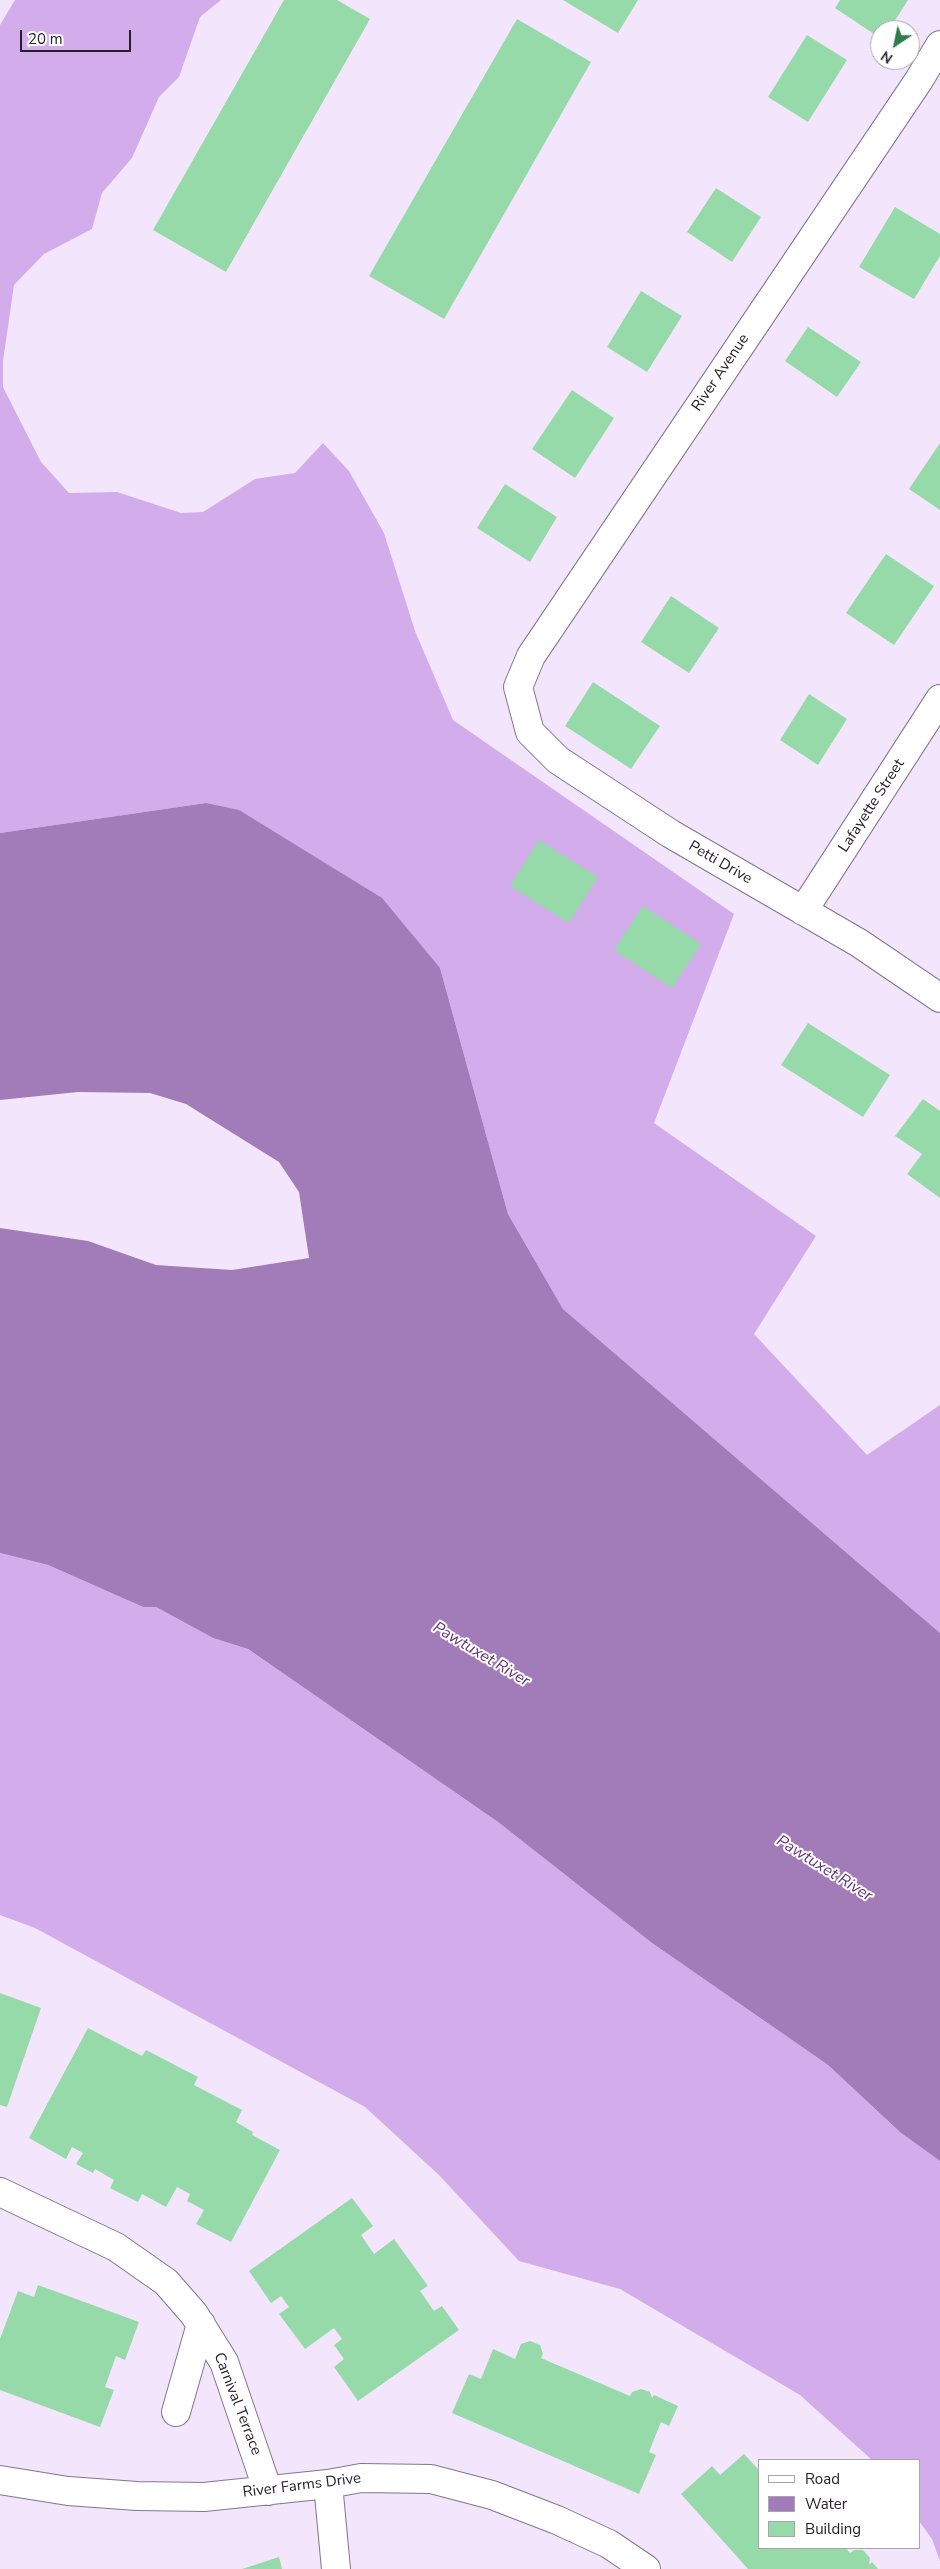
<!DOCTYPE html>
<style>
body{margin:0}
#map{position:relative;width:940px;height:2569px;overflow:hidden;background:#f3e6fc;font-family:"Nunito Sans",sans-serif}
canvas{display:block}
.legend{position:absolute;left:758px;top:2459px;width:162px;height:90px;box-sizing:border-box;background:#fff;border:1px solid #a8a6aa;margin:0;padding:6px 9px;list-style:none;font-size:15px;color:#26202a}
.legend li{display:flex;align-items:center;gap:10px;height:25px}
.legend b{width:25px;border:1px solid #a8a6aa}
.north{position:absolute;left:870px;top:20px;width:50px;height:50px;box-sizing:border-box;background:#fff;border:1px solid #a8a6aa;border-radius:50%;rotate:214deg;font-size:14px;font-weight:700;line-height:20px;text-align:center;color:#26202a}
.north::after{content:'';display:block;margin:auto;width:18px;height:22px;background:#2f7c4b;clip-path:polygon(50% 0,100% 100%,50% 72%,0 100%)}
.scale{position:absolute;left:20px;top:30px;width:111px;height:22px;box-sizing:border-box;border:2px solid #26202a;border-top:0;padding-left:6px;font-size:15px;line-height:18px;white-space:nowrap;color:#26202a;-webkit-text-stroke:4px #fff;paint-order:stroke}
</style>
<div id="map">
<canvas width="940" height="2569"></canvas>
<ul class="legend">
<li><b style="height:6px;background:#fff"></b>Road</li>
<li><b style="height:14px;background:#a27cb9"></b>Water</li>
<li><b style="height:14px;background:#96daa9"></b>Building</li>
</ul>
<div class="north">N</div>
<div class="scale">20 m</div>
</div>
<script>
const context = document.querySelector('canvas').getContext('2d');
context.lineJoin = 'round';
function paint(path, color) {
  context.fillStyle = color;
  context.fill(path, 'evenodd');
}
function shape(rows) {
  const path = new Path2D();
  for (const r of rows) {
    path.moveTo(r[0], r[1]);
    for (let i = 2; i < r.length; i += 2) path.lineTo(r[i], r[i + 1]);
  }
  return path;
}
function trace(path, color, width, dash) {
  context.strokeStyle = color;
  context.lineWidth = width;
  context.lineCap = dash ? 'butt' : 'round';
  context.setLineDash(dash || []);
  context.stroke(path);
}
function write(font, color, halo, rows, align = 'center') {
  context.font = font + ' "Nunito Sans",sans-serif';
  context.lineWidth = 4;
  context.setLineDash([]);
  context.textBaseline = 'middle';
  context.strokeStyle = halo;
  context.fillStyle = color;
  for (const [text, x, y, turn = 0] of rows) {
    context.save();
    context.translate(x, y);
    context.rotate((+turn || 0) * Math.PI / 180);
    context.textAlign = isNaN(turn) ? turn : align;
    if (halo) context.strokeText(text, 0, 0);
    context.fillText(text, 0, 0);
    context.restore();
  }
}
paint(shape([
 [15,0,221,0,200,17,179,77,159,97,132,158,102,193,92,229,44,254,14,285,3,361,3,387,41,462,69,493,117,492,181,513,203,512,255,479,295,473,323,443,349,471,384,533,415,631,453,720,734,914,654,1123,816,1236,754,1334,867,1455,940,1405,940,1633,563,1309,508,1214,440,968,206,803,0,833,0,25],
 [0,1553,48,1565,143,1607,156,1607,213,1638,248,1649,498,1822,652,1943,828,2065,901,2133,940,2161,940,2561,932,2539,919,2521,919,2460,872,2460,800,2395,620,2289,519,2261,439,2175,365,2107,35,1928,0,1915]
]), '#d3acec');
paint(shape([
 [206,803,239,810,382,898,440,968,508,1214,563,1309,940,1633,940,2161,901,2133,828,2065,652,1943,498,1822,248,1649,213,1638,156,1607,143,1607,48,1565,0,1553,0,1228,88,1241,156,1265,232,1270,309,1258,299,1192,279,1162,186,1104,150,1093,78,1092,0,1100,0,833]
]), '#a27cb9');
paint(shape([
 [284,0,337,0,370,19,226,272,153,230],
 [563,0,638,0,618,33],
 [840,0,908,0,889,30,880,30,880,38,835,8],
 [517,19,591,62,444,319,369,276],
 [807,35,847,60,808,122,768,97],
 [716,188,761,217,732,262,687,232],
 [895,207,940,234,940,256,914,299,859,267],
 [641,291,682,316,647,372,607,347],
 [808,327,861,362,837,397,785,361],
 [572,390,614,418,575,478,532,449],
 [940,443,940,510,909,489],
 [505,484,557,517,530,562,477,528],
 [886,554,934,586,894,645,846,613],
 [671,596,719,628,689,673,641,642],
 [593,682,660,726,631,769,565,726],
 [809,694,847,719,818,765,780,740],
 [539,840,598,877,569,923,510,886],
 [643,906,701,944,672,988,614,950],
 [808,1023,890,1075,863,1117,781,1065],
 [923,1099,940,1111,940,1198,907,1174,922,1154,895,1136],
 [0,1993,41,2008,7,2107,0,2105],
 [88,2028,142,2056,146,2050,198,2077,194,2085,242,2110,236,2122,253,2132,252,2135,280,2150,231,2242,196,2224,204,2210,187,2201,190,2194,177,2187,166,2207,142,2194,138,2202,110,2188,114,2180,95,2169,93,2173,76,2164,83,2153,72,2147,66,2159,29,2138],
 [352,2198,373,2226,361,2235,374,2254,394,2239,428,2286,420,2291,434,2311,442,2306,459,2330,358,2401,334,2367,344,2359,334,2345,342,2339,334,2328,305,2349,279,2314,289,2307,281,2296,271,2303,249,2271],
 [38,2285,139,2322,125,2360,116,2356,105,2387,114,2390,100,2427,0,2390,0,2339,18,2291,34,2297],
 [530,2341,540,2345,543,2354,541,2358,630,2396,632,2392,641,2389,650,2392,652,2398,654,2395,678,2406,669,2426,661,2422,649,2452,656,2455,639,2494,452,2413,469,2374,481,2379,493,2349,515,2359,521,2344],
 [744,2454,759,2470,759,2548,846,2548,850,2553,854,2550,863,2550,870,2558,869,2565,872,2562,878,2569,748,2569,681,2494,712,2466,720,2475],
 [279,2557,282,2569,242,2569]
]), '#96daa9');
const minor = shape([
 [940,45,919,80,531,656,518,687,530,732,558,760,671,834,859,943,940,998],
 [803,911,940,699],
 [0,2192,116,2247,166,2282,194,2314,224,2362,268,2491],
 [176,2412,201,2324],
 [0,2480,68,2491,137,2496,204,2497,328,2484,361,2478,431,2479,492,2495,557,2520,609,2544,646,2569],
 [328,2484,336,2569]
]);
trace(minor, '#84758d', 30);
trace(minor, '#fff', 28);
write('15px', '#26202a', '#fff', [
 ["River Avenue",721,373,-56],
 ["Lafayette Street",872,806,-57],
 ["Petti Drive",720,863,30],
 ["Carnival Terrace",237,2404,69],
 ["River Farms Drive",302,2486,-7]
]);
write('italic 16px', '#63337d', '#fff', [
 ["Pawtuxet River",481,1655,31],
 ["Pawtuxet River",824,1869,32]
]);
</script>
